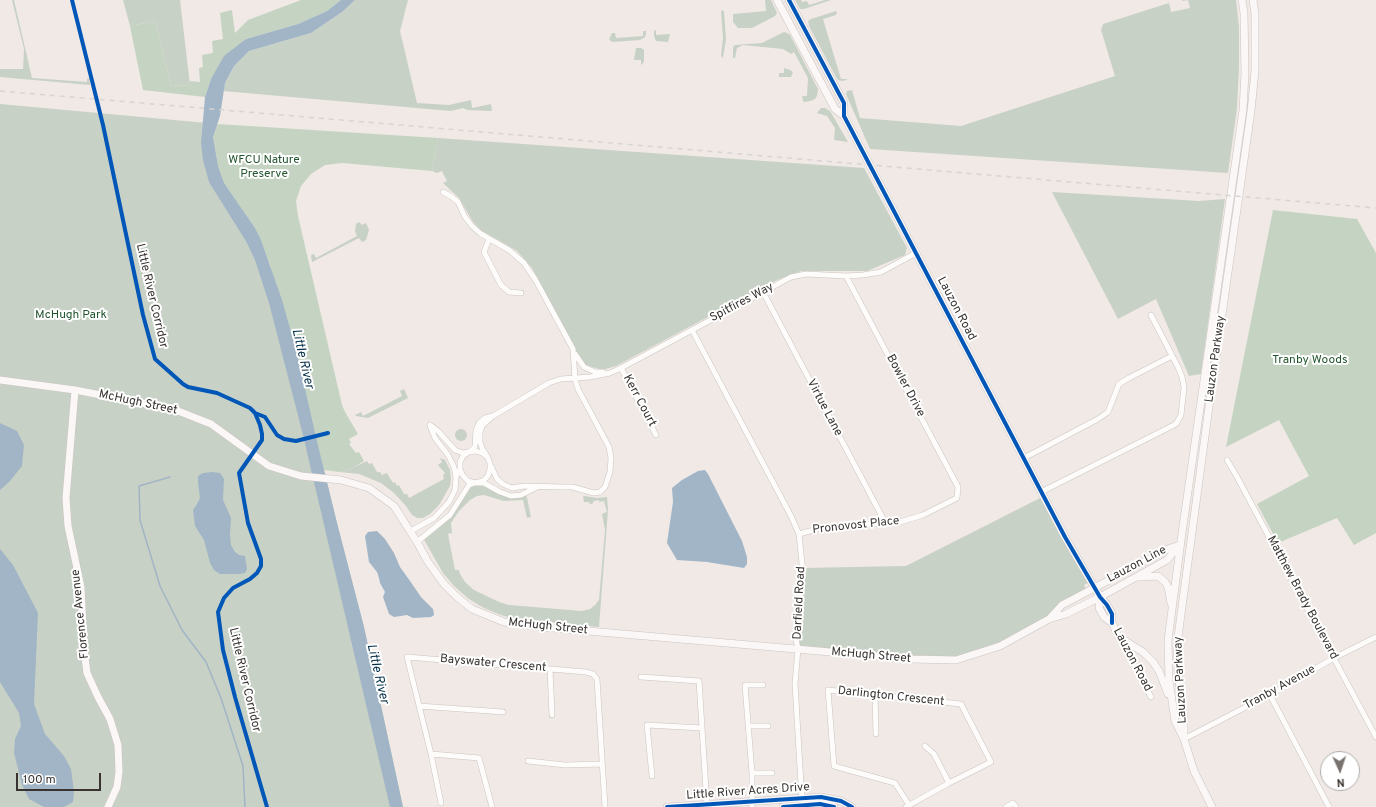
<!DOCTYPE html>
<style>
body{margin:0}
#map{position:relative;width:1376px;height:807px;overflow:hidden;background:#f0e9e5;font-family:Overpass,sans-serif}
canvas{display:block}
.north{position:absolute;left:1320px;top:751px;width:40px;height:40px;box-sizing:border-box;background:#fff;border:1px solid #afadac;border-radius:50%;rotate:177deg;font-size:11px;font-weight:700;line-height:16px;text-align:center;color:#383330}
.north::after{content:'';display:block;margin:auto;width:14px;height:18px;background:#78736f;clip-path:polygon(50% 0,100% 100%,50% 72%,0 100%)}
.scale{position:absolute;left:16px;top:773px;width:85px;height:18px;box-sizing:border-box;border:2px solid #383330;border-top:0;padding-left:5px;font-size:12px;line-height:14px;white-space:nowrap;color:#383330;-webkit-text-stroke:3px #fff;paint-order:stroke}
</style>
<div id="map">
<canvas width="1376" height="807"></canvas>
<div class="north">N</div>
<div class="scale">100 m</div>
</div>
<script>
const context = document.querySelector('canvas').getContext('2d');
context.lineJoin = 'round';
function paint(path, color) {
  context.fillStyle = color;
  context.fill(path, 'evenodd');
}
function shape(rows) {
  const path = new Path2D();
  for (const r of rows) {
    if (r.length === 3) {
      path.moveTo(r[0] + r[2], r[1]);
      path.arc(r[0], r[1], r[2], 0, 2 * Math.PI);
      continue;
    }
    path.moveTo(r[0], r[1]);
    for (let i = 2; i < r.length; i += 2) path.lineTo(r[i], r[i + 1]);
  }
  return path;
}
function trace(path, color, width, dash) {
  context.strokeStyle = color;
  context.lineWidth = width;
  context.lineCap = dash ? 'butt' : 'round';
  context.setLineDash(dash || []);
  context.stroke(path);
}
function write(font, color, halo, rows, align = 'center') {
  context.font = font + ' Overpass,sans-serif';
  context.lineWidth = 4;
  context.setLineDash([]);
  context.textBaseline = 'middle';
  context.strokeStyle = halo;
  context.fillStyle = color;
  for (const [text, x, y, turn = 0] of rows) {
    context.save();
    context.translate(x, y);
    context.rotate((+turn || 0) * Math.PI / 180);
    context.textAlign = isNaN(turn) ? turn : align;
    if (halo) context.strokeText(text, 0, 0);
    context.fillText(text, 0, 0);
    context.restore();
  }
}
paint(shape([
 [12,0,14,0,32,78,87,82,87,79,89,78,90,85,0,77,0,69,23,69,24,49],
 [123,0,180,0,190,85,171,86,155,21,130,26],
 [355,0,408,0,400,31,417,103,449,105,471,100,472,108,491,104,492,111,467,110,463,108,451,111,223,91,225,83,234,66,249,51,311,33,342,12],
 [765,0,771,0,777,13,775,16,752,28,738,28,733,22,733,14,766,11],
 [795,0,801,0,802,2,807,1,809,5,825,0,831,0,804,9,800,9],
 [1182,0,1236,0,1239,27,1239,67,1237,108,1228,173,870,149,846,94,847,91,852,90,860,118,961,126,1115,76,1101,30,1103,24,1169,3,1171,12,1190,8,1188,0,1183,1],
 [723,10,724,12,726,39,723,58,721,56,723,38,721,11],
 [836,11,837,12,836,15,823,19,841,79,847,79,847,80,842,81,838,80,836,77,809,26,808,21,811,19],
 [656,30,656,35,670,34,668,42,656,41,654,36,654,31],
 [643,31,646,31,646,34,645,37,640,40,612,42,609,39,612,33,615,33,616,38,643,36],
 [784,32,787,33,790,35,818,89,817,96,815,99,810,101,804,102,803,101,802,96,807,96,808,78,794,52,791,54,783,49,743,45,737,48,735,58,733,58,733,47,735,45,762,43],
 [636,48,641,48,644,50,644,62,641,65,641,60,634,60],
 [784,68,790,70,793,72,791,77,779,77,779,73,784,73],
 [0,104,218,124,213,137,218,166,224,183,255,228,315,433,337,523,364,627,403,807,0,807],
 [821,108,825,108,830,111,848,142,834,140,835,128,827,116,817,113],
 [438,138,864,168,907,248,905,255,867,271,801,271,777,280,616,366,602,370,586,365,580,359,532,268,517,251,482,231,473,222,459,198,443,183,447,181,442,171,437,173,432,171],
 [1052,192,1199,201,1225,199,1201,374,1189,376,1156,299,1118,319],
 [359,222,362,225,366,223,369,230,366,240,362,242,359,238,312,262,311,255,314,254,316,258,357,236,355,231,356,224],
 [404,389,408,398,368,418,356,416,355,415,361,412,363,416,402,396,400,391],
 [461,435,6],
 [440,458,445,460,450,470,451,479,450,486,439,505,430,514,423,518,417,518,412,515,406,506,394,493,381,483,359,474,340,472,354,467,367,461,369,464,372,463,377,472,380,472,382,475,387,473,393,483,395,482,397,486,399,485,404,494,407,494,409,498,444,479,443,475,445,473,438,465,442,462],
 [484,483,511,496,526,493,531,517,527,518,523,500,504,501,484,495,477,496,470,500,459,511,451,523,452,533,448,534,455,570,459,570,460,574,465,582,474,590,499,602,509,605,582,611,590,609,595,605,599,600,605,530,602,514,607,512,604,501,599,502,599,500,594,501,592,504,590,504,589,502,584,502,583,497,584,496,597,498,607,497,608,510,599,627,515,619,501,615,484,608,469,599,454,586,443,573,423,538,450,515,469,485],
 [1044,496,1091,581,1084,585,1087,592,1062,605,1049,619,1000,646,956,660,798,649,802,568,906,566]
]), '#c8d1c5');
paint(shape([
 [301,0,341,0,327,11,298,24,246,39,211,79,205,97,143,90,130,26,155,21,171,86,190,85,190,81,200,82,199,68,203,67,202,55,213,53,212,41,223,39,220,13,232,10,235,33,248,20],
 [218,124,438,138,432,171,342,163,325,165,311,174,301,186,296,201,298,216,342,405,345,412,358,434,349,439,351,443,349,444,356,453,359,452,364,461,354,467,340,472,324,470,270,265,255,228,224,183,218,166,213,137],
 [1273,210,1357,219,1376,253,1376,533,1354,545,1337,518,1278,543,1257,504,1309,476,1279,420,1226,447]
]), '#c5d4c2');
paint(shape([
 [341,0,355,0,342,12,311,33,249,51,234,66,225,83,220,116,213,137,218,166,224,183,255,228,261,240,282,300,297,353,315,433,337,523,364,627,403,807,390,807,303,435,269,303,255,260,247,243,209,182,203,160,201,143,205,97,211,79,224,56,246,39,298,24,327,11],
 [0,423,17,431,24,445,22,466,10,481,0,490],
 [705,470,708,474,742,541,747,557,747,564,744,568,707,562,677,560,667,543,673,502,672,488,682,480,698,471],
 [212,472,220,473,224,479,223,500,231,518,230,535,231,545,235,552,239,555,245,556,247,569,245,573,239,574,220,574,214,570,210,563,204,540,195,526,193,510,197,504,200,498,198,482,198,476,203,473],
 [377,531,385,539,394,553,400,567,410,581,421,597,433,609,434,615,431,617,413,618,407,615,394,617,389,614,383,597,385,592,380,583,379,578,377,572,369,562,365,536,368,532],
 [0,549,13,565,38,613,34,704,45,734,64,756,71,769,74,792,73,802,64,807,44,807,29,799,22,785,14,753,15,739,21,726,19,713,0,682]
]), '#a1b5c7');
trace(shape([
 [170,477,139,486,140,520,160,586,182,630,206,662,221,698,243,766,245,807]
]), '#a1b5c7', 1.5);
const street = shape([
 [443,192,452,197,458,202,465,217,472,226,481,234,509,250,524,263,535,279,573,349,575,379,578,389,609,447,611,458,610,472,605,487,600,492,594,493,572,487,561,487,524,486,512,488,503,484,497,479,491,466],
 [489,239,484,252,501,285,509,292,521,293],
 [763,292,886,524],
 [692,330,791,516,799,534,803,573,796,639,798,649,795,684,802,801],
 [575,354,584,367,595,372,603,372],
 [621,368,656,435],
 [430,425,438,431,455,450,463,453,469,452,475,447,476,430,479,423,485,418,492,416],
 [430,426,435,438,448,455,454,467,456,477],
 [487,456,482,453,476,451,469,452,463,456,460,462,460,469,463,476,468,481,475,483,483,481,488,476,490,469,490,463,487,456,482,448,480,442,480,433,482,426,493,416,549,383,561,379,590,377,610,373,621,368,791,277,806,274,846,276,863,275,881,272,916,253],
 [1024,458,1098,419,1108,412,1119,384,1129,378,1172,356],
 [1227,460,1236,475,1376,737],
 [1041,492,1176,424,1181,415,1184,387,1182,377,1178,367,1151,315],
 [411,531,434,518,449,502,455,490,456,477,460,469],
 [799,534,821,528,900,522,923,515,957,498,958,487,846,276],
 [417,542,450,515,469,485,475,483,484,483,500,492,511,496,521,495,537,487],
 [1120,638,1151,697],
 [550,669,552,715],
 [641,677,699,681,707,806],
 [875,695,876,734],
 [1270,695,1329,807],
 [419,706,503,712],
 [748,726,768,726],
 [1184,739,1273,693,1334,658,1376,637],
 [925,746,934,754,949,783],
 [431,754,479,758,492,807],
 [528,761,565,765,602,764],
 [752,773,772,773],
 [652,776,647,725,702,728],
 [441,803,431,754,407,657,586,672,593,674,597,679,605,807],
 [752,807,752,773,745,685,763,685],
 [906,807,949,783,991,762,961,704,828,690,834,766,895,783,909,805],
 [1006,807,1013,803,1016,807]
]);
const secondary = shape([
 [777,0,835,109,844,116],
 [789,0,844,103,844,116,1065,537,1100,597,1107,605,1112,614,1112,623],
 [0,380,75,390,173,409,211,424,269,466,301,476,341,480,369,488,394,506,417,542,428,562,444,584,457,597,472,609,504,622,542,627,911,659,956,660,1000,646,1049,619,1066,614,1100,597,1167,560,1180,545],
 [75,390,66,498,68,526,81,587,84,650,87,673,98,697,110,719,118,745,119,772,117,787,108,807],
 [1139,577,1158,576,1165,582,1168,587,1171,603],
 [1100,597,1099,608,1104,617,1112,623,1119,637,1143,652,1153,662,1159,671,1168,694],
 [1050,618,1062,605,1168,549,1180,545],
 [1184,737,1184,720,1179,682,1177,644,1210,399,1251,111,1255,71,1255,14,1253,0],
 [667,807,821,797,841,801,852,807],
 [783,807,820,804,834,807],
 [1212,807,1194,771,1184,739,1175,721,1169,680,1168,640,1182,533,1243,110,1245,73,1244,13,1242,0]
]);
trace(street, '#cac4c1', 6);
trace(secondary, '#cac4c1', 8);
trace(street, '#fdfcfb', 5);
trace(secondary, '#fbf7f7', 7);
trace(shape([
 [0,91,1376,208]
]), '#d6d5d4', 1.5, [5, 5]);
trace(shape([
 [72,0,103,125,143,315,155,359,183,384,188,387,217,393,250,408,255,413,260,425,262,434,262,440,239,473,248,523,261,559,261,566,257,573,250,579,233,588,224,598,218,612,223,650,235,697,267,807],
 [789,0,844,103,844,116,1065,537,1100,597,1107,605,1112,614,1112,623],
 [255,413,265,417,277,435,284,439,296,441,328,433],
 [667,807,821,797,841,801,852,807],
 [783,807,820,804,834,807]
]), '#0057b8', 4);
write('12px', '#22542d', '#fff', [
 ["WFCU Nature",264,161],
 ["Preserve",264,175],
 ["McHugh Park",71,316],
 ["Tranby Woods",1310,361]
]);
write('12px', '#383330', '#fff', [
 ["Little River Corridor",151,296,77],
 ["Spitfires Way",742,303,-28],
 ["Lauzon Road",956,309,62],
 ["Lauzon Parkway",1216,359,-82],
 ["Bowler Drive",905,386,62],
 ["Kerr Court",639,401,62],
 ["McHugh Street",138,403,12],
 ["Virtue Lane",824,408,62],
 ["Pronovost Place",856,526,-6],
 ["Lauzon Line",1137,565,-28],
 ["Matthew Brady Boulevard",1302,598,62],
 ["Darfield Road",800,603,-87],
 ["Florence Avenue",81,614,-96],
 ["McHugh Street",548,627,6],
 ["McHugh Street",871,656,5],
 ["Lauzon Road",1132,660,62],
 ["Bayswater Crescent",493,664,5],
 ["Little River Corridor",244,680,77],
 ["Lauzon Parkway",1181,680,-93],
 ["Tranby Avenue",1280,688,-29],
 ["Darlington Crescent",891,697,6],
 ["Little River Acres Drive",748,792,-4]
]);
write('italic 13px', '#032e49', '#fff', [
 ["Little River",302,359,77],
 ["Little River",377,674,77]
]);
</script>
